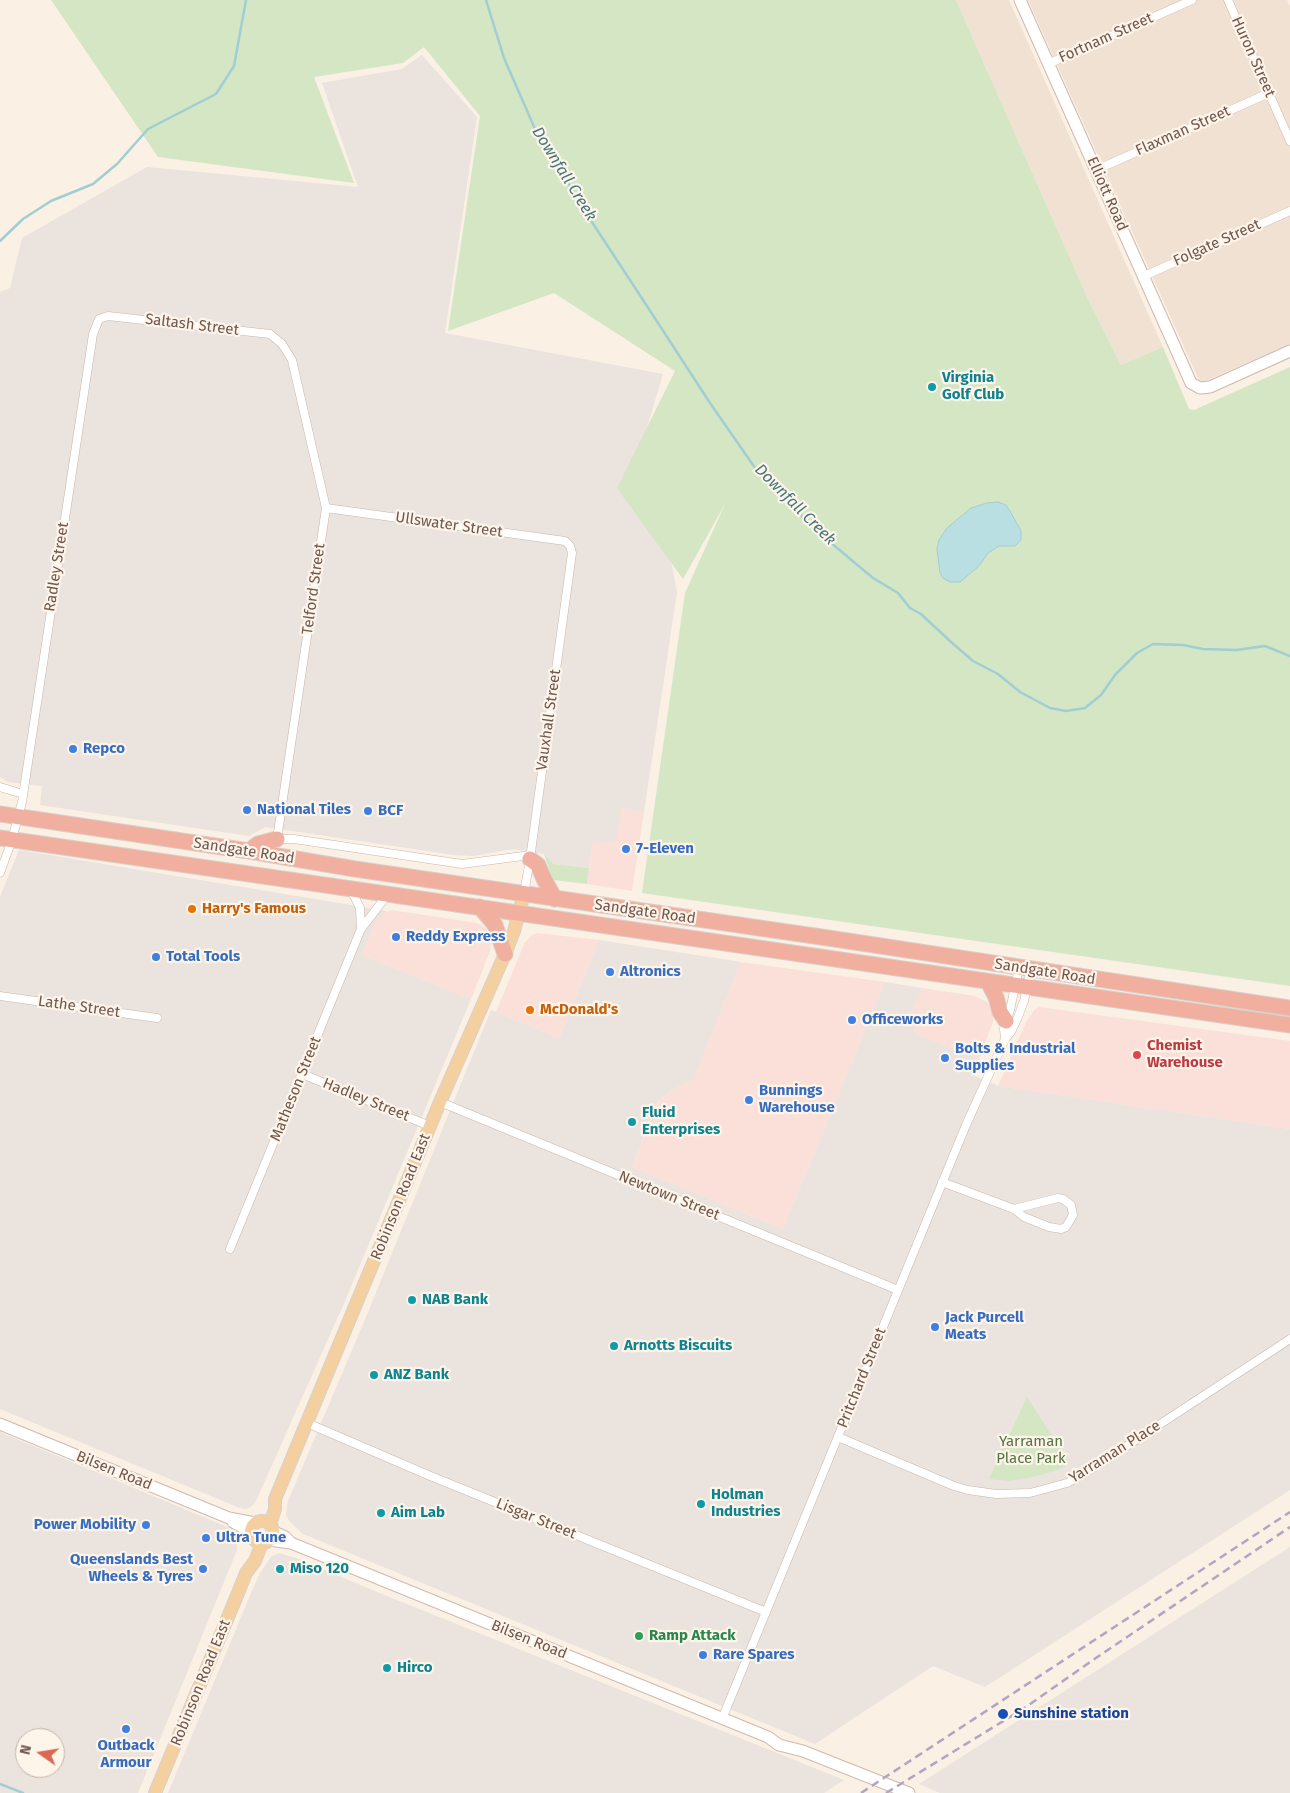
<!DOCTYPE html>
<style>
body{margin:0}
#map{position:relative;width:1290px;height:1793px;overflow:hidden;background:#faf0e4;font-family:"Fira Sans",sans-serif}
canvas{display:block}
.north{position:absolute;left:15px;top:1728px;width:50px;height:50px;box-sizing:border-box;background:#fdf4ea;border:1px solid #c5b5ab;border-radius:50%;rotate:283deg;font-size:14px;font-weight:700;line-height:20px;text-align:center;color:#70564c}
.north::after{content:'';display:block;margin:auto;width:18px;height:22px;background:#db6852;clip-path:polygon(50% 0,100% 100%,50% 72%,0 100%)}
</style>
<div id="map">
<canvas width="1290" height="1793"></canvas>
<div class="north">N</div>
</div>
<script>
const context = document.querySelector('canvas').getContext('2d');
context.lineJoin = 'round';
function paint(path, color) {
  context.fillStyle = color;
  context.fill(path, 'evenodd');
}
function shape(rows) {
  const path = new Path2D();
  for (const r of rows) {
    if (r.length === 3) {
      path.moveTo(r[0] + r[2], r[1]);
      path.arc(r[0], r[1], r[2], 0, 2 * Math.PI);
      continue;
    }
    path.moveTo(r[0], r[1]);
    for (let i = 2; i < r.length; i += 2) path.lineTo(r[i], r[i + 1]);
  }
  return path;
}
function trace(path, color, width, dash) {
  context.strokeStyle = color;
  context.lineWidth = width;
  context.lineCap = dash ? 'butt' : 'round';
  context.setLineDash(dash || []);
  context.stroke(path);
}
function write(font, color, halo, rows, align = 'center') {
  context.font = font + ' "Fira Sans",sans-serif';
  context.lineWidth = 4.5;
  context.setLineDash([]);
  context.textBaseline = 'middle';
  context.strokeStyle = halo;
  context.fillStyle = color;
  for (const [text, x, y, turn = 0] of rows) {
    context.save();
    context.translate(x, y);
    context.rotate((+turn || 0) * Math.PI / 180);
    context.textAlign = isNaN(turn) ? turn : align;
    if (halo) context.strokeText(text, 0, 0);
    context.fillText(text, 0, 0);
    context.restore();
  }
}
paint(shape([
 [956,0,1009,0,1163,347,1121,365,1088,299],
 [1028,0,1287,0,1290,6,1290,344,1203,382,1198,378]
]), '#f1e1d3');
paint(shape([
 [621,808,644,812,632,891,587,884,593,840],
 [391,910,477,923,486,928,491,938,490,951,471,999,362,955,377,919,381,915],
 [537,933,599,940,559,1038,496,1012,525,942,532,935],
 [741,962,885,982,783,1229,632,1167,659,1101,677,1087,693,1080],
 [922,988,975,996,987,1002,993,1010,993,1022,979,1059,916,1034,909,1018],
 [1039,1007,1290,1041,1290,1129,998,1086,1027,1020,1035,1009]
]), '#fae0d8');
paint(shape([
 [422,55,477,117,445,333,663,374,637,461,666,535,677,592,644,812,621,808,616,843,593,840,589,868,553,864,544,854,513,849,473,856,454,855,265,827,249,836,40,805,42,786,8,782,0,777,0,292,10,288,22,238,147,167,358,187,322,83,402,69],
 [19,850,387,911,377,919,362,955,471,999,345,1301,256,1501,251,1507,246,1509,240,1508,0,1409,0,897],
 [599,940,741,962,693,1080,677,1087,658,1101,632,1167,783,1229,885,982,922,988,909,1018,916,1034,979,1059,973,1075,998,1086,1290,1129,1290,1490,985,1687,933,1666,815,1744,303,1534,289,1521,286,1515,288,1501,364,1322,491,1010,559,1038],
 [0,1432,232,1529,237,1537,237,1550,138,1793,0,1793],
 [25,1738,55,1738,55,1768,25,1768],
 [1290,1547,1290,1793,940,1793,919,1784],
 [279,1553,299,1559,377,1592,844,1780,824,1793,168,1793,251,1593,260,1573,271,1557]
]), '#eae3de');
paint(shape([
 [51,0,956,0,1088,299,1121,365,1163,347,1189,409,1194,410,1290,367,1290,986,642,893,685,593,725,504,683,579,617,488,675,371,554,293,448,331,480,116,424,47,403,63,314,77,354,183,158,157],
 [544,854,553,864,589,868,587,884,553,880],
 [1027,1397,1069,1463,1058,1470,1033,1477,1009,1481,989,1479]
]), '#d4e6c4');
const water = shape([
 [998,502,1006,505,1011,513,1021,531,1021,540,1015,546,999,546,988,553,979,566,960,582,950,582,943,578,940,573,937,549,939,540,947,528,971,508,987,503,998,502]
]);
paint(water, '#badfe2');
trace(water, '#a1ced3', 1);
trace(shape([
 [486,0,504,58,535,129,590,219,645,303,710,403,760,475,818,532,873,578,898,593,910,608,921,614,951,642,973,661,998,674,1020,692,1050,708,1066,711,1085,708,1101,695,1115,675,1137,653,1153,644,1183,645,1203,649,1236,650,1265,646,1290,656],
 [0,241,23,219,51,201,93,184,117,164,148,129,216,94,234,66,246,0],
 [0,1784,23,1793]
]), '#a1ced3', 2.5);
const street = shape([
 [1228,0,1290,141],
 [1048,64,1192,0],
 [1096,170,1269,93],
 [1144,276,1290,211],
 [326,508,565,541,570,546,572,553,530,859,524,894],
 [0,787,23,794],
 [0,873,12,840,22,802,93,334,99,319,108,316,270,334,282,344,292,360,326,508,277,839,294,839,462,864,531,855],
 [350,888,360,908,361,929],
 [0,996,157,1018],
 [1005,1039,1004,1029,1010,1010,1019,968],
 [302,1074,430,1126],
 [440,1102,898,1290],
 [942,1182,1014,1209,1024,1217,1049,1227,1061,1229,1066,1227,1073,1215,1071,1205,1063,1199,1058,1198,1014,1209],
 [230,1249,361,929,388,894],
 [307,1423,428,1475,766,1612],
 [838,1437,954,1486,968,1490,996,1494,1030,1493,1067,1483,1084,1474,1290,1339],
 [722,1719,966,1125,1005,1039,1011,1032,1018,1017,1024,1001,1031,969]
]);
const secondary = shape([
 [1020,0,1191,383,1200,388,1210,387,1290,351],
 [0,1424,229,1518,255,1523],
 [233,1522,251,1532],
 [272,1531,285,1537,290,1542],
 [269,1540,291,1543,768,1737,779,1745,803,1751,909,1793]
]);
const primary = shape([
 [262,1532,11],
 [270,1525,275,1509,275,1499,440,1102,505,954,514,931,524,894],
 [155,1793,238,1593,246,1573,255,1561,262,1543]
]);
const highway = shape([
 [0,814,249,851,355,869,828,938,1290,1008],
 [0,838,1290,1025],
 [249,851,258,844,277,839],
 [530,859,538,865,544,879,555,899],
 [480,907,495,925,505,954],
 [988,982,996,997,1000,1012,1006,1021]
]);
trace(street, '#cab7ab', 9);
trace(secondary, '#cfb9ac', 13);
trace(primary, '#d7d0cd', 14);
trace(highway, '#d7d0cd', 17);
trace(street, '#fff', 8);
trace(secondary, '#fff', 11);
trace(primary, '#f4d0a1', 12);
trace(highway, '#f0af9f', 15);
trace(shape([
 [861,1793,1290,1512],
 [886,1793,1023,1709,1093,1660,1290,1527]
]), '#b2a4c2', 2.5, [8, 5]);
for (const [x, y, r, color] of [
 [932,387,5,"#0f9aa8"],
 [73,749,5,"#3f7fe0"],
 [247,810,5,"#3f7fe0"],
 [368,811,5,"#3f7fe0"],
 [626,849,5,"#3f7fe0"],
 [192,909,5,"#e8710a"],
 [396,937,5,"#3f7fe0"],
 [156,957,5,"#3f7fe0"],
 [610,972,5,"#3f7fe0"],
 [530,1010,5,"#e8710a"],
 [852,1020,5,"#3f7fe0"],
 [1137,1055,5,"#e0444e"],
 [945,1058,5,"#3f7fe0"],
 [749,1100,5,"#3f7fe0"],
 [632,1122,5,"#0f9aa8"],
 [412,1300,5,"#0f9aa8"],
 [935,1327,5,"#3f7fe0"],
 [614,1346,5,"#0f9aa8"],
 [374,1375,5,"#0f9aa8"],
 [701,1504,5,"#0f9aa8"],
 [381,1513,5,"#0f9aa8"],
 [146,1525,5,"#3f7fe0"],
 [206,1538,5,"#3f7fe0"],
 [203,1569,5,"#3f7fe0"],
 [280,1569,5,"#0f9aa8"],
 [639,1636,5,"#2e9e5b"],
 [703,1655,5,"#3f7fe0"],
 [387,1668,5,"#0f9aa8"],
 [1003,1714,6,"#1a4fb4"],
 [126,1729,5,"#3f7fe0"]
]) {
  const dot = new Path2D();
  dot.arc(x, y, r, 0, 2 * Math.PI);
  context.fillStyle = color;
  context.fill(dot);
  trace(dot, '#fdf4ea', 2);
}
write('15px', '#70564c', '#fdf4ea', [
 ["Fortnam Street",1106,38,-24],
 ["Huron Street",1253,57,66],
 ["Flaxman Street",1183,131,-24],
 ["Elliott Road",1107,194,66],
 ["Folgate Street",1217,243,-24],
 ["Saltash Street",192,325,7],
 ["Ullswater Street",449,525,8],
 ["Radley Street",57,567,-81],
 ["Telford Street",314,589,-82],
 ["Vauxhall Street",549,720,-82],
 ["Sandgate Road",244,851,9],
 ["Sandgate Road",645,912,8],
 ["Sandgate Road",1045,972,9],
 ["Lathe Street",79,1007,8],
 ["Matheson Street",296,1089,-68],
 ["Hadley Street",366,1100,22],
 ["Newtown Street",669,1196,22],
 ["Robinson Road East",401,1197,-68],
 ["Pritchard Street",862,1378,-68],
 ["Yarraman Place",1115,1452,-32],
 ["Bilsen Road",114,1471,22],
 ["Lisgar Street",536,1519,22],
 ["Bilsen Road",529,1640,22],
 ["Robinson Road East",201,1683,-68]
]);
write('bold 15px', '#0d838f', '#fdf4ea', [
 ["Virginia",942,378],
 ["Golf Club",942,395],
 ["Fluid",642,1113],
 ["Enterprises",642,1130],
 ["NAB Bank",422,1300],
 ["Arnotts Biscuits",624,1346],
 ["ANZ Bank",384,1375],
 ["Holman",711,1495],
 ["Industries",711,1512],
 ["Aim Lab",391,1513],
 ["Miso 120",290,1569],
 ["Hirco",397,1668]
], 'left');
write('bold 15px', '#366cbe', '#fdf4ea', [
 ["Repco",83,749],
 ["National Tiles",257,810],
 ["BCF",378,811],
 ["7-Eleven",636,849],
 ["Reddy Express",406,937],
 ["Total Tools",166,957],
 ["Altronics",620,972],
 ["Officeworks",862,1020],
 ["Bolts & Industrial",955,1049],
 ["Supplies",955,1066],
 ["Bunnings",759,1091],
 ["Warehouse",759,1108],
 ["Jack Purcell",945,1318],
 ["Meats",945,1335],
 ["Power Mobility",136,1525,"right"],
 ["Ultra Tune",216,1538],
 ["Queenslands Best",193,1560,"right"],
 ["Wheels & Tyres",193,1577,"right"],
 ["Rare Spares",713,1655],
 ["Outback",126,1746,"center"],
 ["Armour",126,1763,"center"]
], 'left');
write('bold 15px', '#c56008', '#fdf4ea', [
 ["Harry's Famous",202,909],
 ["McDonald's",540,1010]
], 'left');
write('bold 15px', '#be3a42', '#fdf4ea', [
 ["Chemist",1147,1046],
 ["Warehouse",1147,1063]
], 'left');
write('15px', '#567544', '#fdf4ea', [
 ["Yarraman",1031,1442],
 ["Place Park",1031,1459]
]);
write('bold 15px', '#27864d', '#fdf4ea', [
 ["Ramp Attack",649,1636]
], 'left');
write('bold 15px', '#164399', '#fdf4ea', [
 ["Sunshine station",1014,1714]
], 'left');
write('italic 16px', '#44767b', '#fdf4ea', [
 ["Downfall Creek",564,174,58],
 ["Downfall Creek",795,505,45]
]);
</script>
